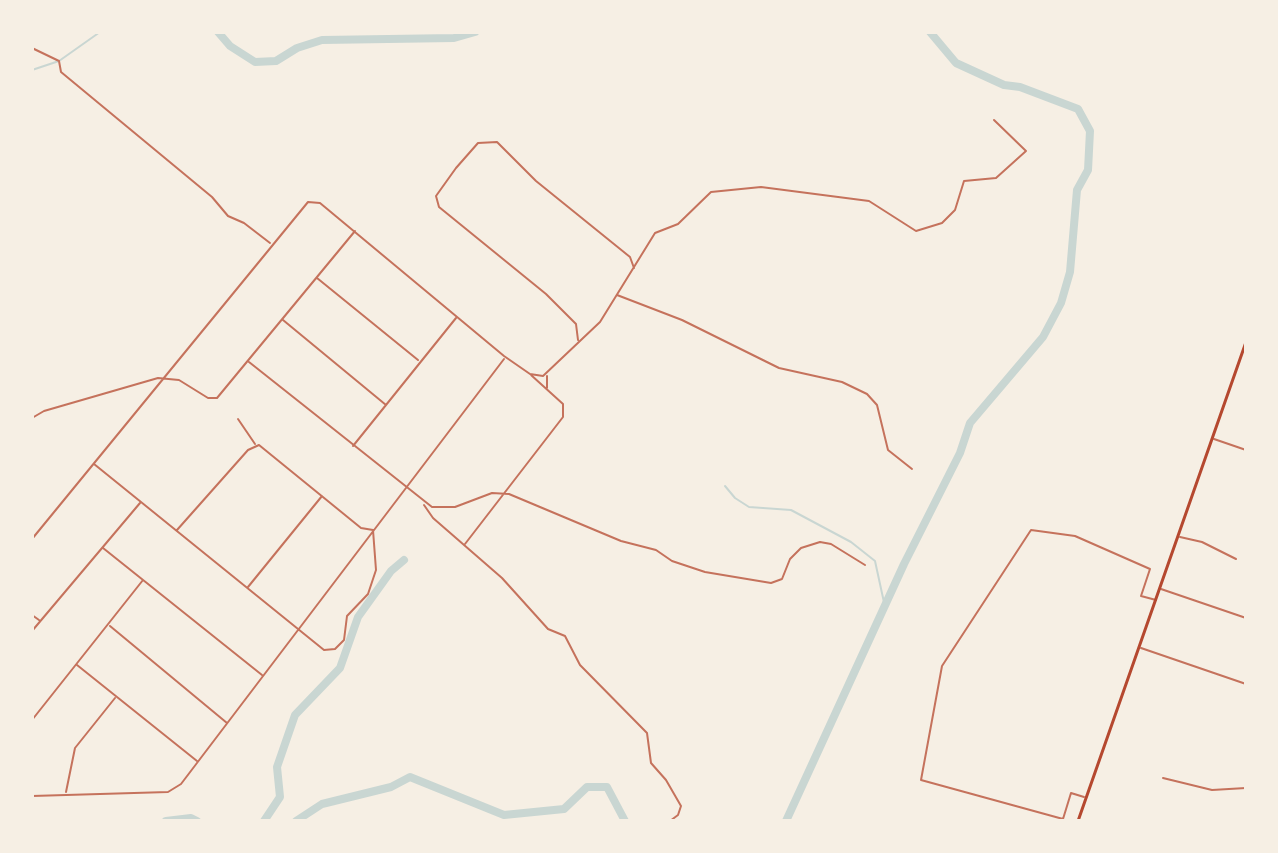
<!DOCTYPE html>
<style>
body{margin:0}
#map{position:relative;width:1278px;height:853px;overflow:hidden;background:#f6efe4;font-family:Commissioner,sans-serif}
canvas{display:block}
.frame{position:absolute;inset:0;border:34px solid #f6efe4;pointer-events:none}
</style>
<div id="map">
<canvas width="1278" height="853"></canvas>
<div class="frame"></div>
</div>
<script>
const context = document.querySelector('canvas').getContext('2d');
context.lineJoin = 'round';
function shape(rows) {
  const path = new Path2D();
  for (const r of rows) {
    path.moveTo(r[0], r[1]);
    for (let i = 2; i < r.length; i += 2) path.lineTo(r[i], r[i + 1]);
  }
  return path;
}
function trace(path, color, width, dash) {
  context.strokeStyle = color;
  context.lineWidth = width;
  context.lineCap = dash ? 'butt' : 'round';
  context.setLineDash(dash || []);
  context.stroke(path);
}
trace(shape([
 [32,70,59,61,100,32],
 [725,486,735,498,749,507,791,510,851,542,875,561,885,607]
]), '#c9d6d2', 2);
trace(shape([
 [218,32,230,46,255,62,276,61,297,48,322,40,454,38,475,32],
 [166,821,191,818,197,821],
 [264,821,280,797,277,767,295,715,340,668,358,617,391,571,404,560],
 [296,821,322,804,391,787,410,777,504,815,564,809,587,787,607,787,625,821],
 [786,821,904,564,960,453,970,423,1043,337,1061,303,1070,272,1077,190,1088,170,1090,131,1078,109,1020,87,1004,85,956,63,930,32]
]), '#c9d6d2', 8);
trace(shape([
 [32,48,59,61,61,72,212,197,228,216,244,223,270,243],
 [317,278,418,360],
 [617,295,682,320,779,368,842,382,867,394,877,405,888,450,912,469],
 [283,320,386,405],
 [578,340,576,324,546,294,439,207,436,196,456,168,478,143,497,142,536,181,630,257,634,268],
 [249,362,432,507,455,507,492,493,509,494,621,541,656,550,672,561,705,572,771,583,782,579,790,559,801,548,820,542,831,544,865,565],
 [547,388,547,376],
 [32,418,44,411,158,378,179,380,208,398,217,398,355,231],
 [238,419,255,444],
 [1214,439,1246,450],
 [353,446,456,318],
 [94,464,324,650,335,649,344,640,347,616,368,594,376,570,373,530,361,528,259,445,248,450,177,530],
 [424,505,433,518,502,578,548,629,565,636,580,665,647,733,651,763,666,780,681,806,678,815,670,821],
 [1180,537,1202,542,1236,559],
 [32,539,308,202,320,203,504,356,530,374,543,376,600,322,655,233,678,224,711,192,761,187,869,201,916,231,942,223,955,210,964,181,996,178,1026,151,994,120],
 [465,544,563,417,563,404,531,375],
 [103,548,262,675],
 [248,587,322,496],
 [1161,589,1246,618],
 [32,615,39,620],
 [110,626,227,723],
 [32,631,140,503],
 [1141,648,1246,684],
 [77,665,197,761],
 [32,720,143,580],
 [1163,778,1212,790,1246,788],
 [66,792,75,748,115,698],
 [32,796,168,792,181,784,504,359],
 [1084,797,1071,793,1063,819,921,780,942,666,1031,530,1075,536,1150,569,1141,596,1156,600]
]), '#c5725c', 2);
trace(shape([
 [1078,821,1246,342]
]), '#b5482f', 3);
</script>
